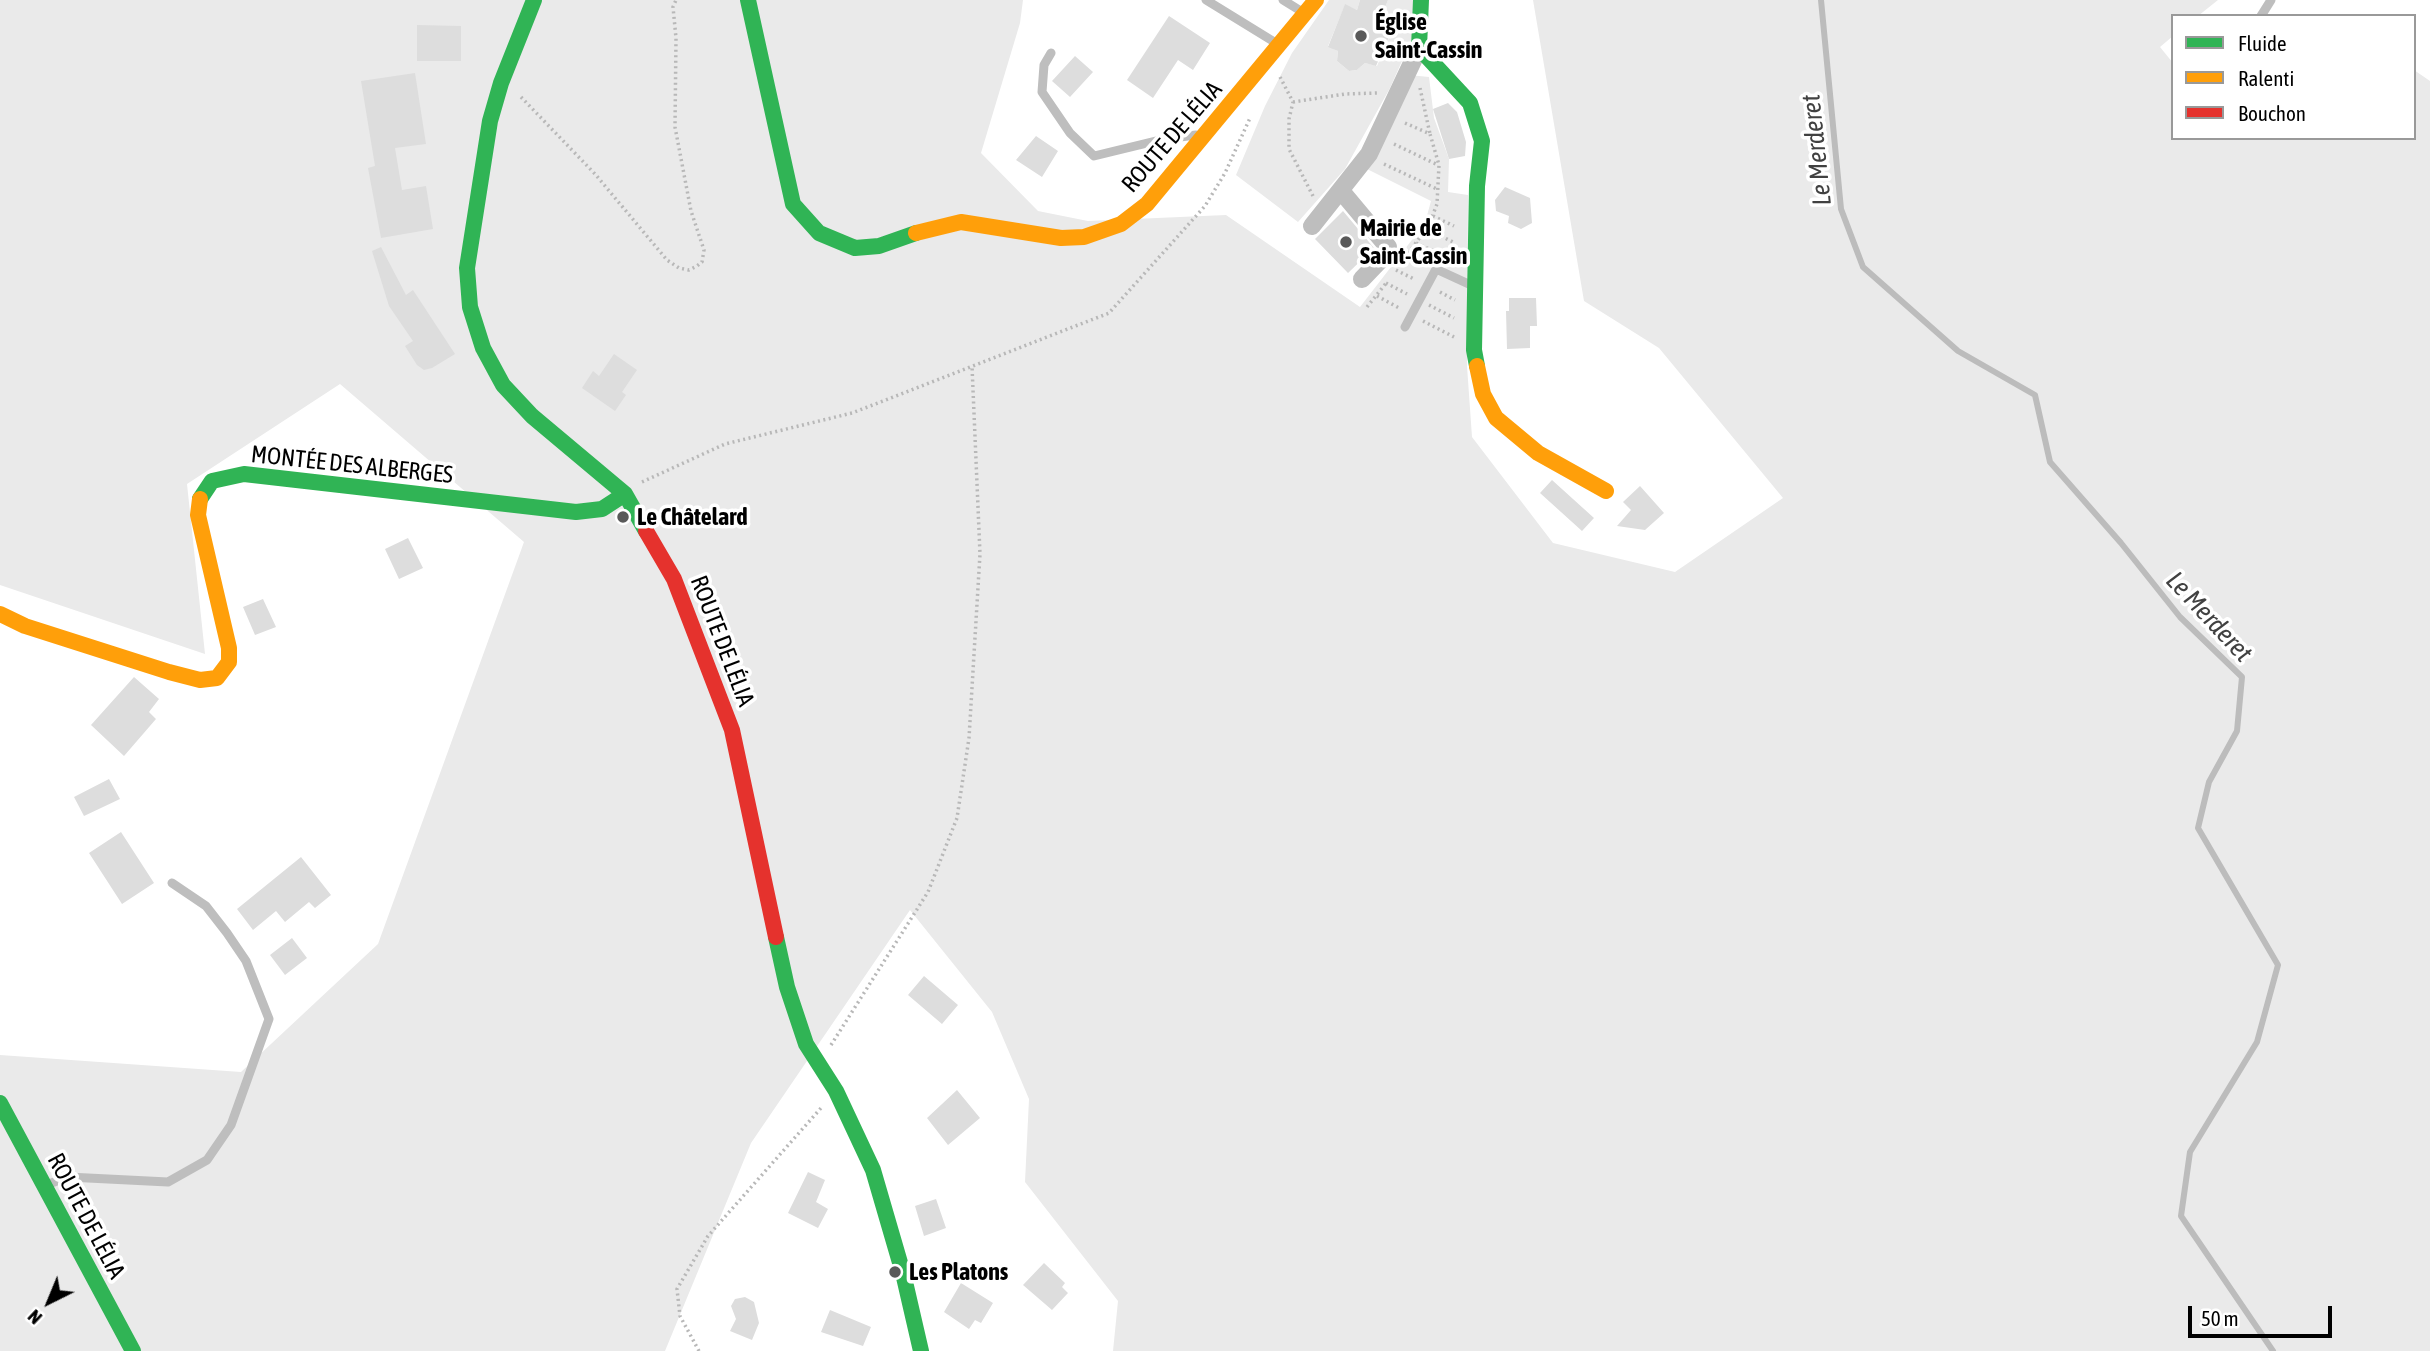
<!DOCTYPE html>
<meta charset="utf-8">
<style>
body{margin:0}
#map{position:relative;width:2430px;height:1351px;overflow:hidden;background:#fff;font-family:"Asap Condensed",sans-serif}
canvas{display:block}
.legend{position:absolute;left:2171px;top:14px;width:245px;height:126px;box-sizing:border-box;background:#fff;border:2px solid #999;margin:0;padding:9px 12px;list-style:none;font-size:21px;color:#000}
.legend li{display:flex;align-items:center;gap:14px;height:35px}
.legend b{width:35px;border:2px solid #999}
.north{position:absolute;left:14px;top:1267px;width:70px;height:70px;-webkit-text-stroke:5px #fff;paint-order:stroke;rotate:223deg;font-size:19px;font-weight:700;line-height:28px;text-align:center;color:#000}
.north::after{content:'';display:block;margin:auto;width:24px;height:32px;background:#000;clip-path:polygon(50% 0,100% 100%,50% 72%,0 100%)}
.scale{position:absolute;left:2188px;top:1306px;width:144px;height:32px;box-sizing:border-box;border:4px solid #000;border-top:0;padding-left:9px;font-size:21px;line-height:24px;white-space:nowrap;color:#000;-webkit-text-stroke:5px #fff;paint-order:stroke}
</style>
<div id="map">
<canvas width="2430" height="1351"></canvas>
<ul class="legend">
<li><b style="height:9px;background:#30b455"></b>Fluide</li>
<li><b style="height:9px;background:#ff9f0a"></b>Ralenti</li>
<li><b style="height:9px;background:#e5322d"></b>Bouchon</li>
</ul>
<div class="north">N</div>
<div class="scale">50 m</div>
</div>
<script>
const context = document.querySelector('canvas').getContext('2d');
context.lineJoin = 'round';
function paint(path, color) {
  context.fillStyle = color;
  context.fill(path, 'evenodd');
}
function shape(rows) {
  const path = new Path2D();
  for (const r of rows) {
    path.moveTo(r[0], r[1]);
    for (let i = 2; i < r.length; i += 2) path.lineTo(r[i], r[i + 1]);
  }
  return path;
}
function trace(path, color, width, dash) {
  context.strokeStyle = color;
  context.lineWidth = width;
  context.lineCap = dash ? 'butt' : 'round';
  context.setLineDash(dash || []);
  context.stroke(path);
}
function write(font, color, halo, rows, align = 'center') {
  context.font = font + ' "Asap Condensed",sans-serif';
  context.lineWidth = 7;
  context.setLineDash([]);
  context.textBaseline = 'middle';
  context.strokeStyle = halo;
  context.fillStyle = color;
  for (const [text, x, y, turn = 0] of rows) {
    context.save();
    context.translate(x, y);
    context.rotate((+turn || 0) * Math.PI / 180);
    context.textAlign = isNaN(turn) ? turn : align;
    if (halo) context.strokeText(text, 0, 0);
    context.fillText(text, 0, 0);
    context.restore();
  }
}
paint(shape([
 [0,0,1023,0,1020,23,981,153,1038,211,1088,221,1226,215,1360,307,1425,223,1431,201,1367,169,1409,75,1429,77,1434,118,1449,159,1448,192,1468,195,1467,366,1472,437,1553,543,1675,572,1783,498,1659,348,1584,301,1533,0,2218,0,2198,16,2173,16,2173,36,2160,47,2173,63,2173,138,2414,138,2414,70,2430,81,2430,1351,1113,1351,1118,1301,1025,1182,1029,1099,992,1012,910,910,751,1143,665,1351,0,1351,0,1055,241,1072,378,944,524,542,340,384,187,484,205,654,0,585],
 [1329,0,1360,0,1357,10,1345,5,1328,46,1338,51,1337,61,1349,71,1357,70,1365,63,1377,66,1394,26,1380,20,1388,0,1414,0,1413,36,1390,88,1345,169,1298,222,1236,175,1265,106,1292,53]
]), '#eaeaea');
trace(shape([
 [1821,0,1841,209,1863,267,1958,351,2035,395,2050,462,2121,543,2180,617,2242,677,2237,731,2209,782,2198,828,2278,965,2257,1042,2190,1152,2181,1216,2273,1351]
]), '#bcbcbc', 6);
paint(shape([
 [1360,0,1388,0,1380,20,1394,26,1376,66,1365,63,1357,70,1349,71,1337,61,1338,51,1328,47,1345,4,1357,10],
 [1169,16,1210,43,1193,70,1178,60,1153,98,1127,80],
 [417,25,461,26,461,61,417,61],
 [1075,56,1093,72,1070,97,1052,81],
 [415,73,426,144,395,148,402,190,426,186,433,229,381,238,368,168,375,166,361,81],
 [1448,103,1457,112,1466,142,1465,156,1449,159,1433,109],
 [1036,136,1058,151,1042,177,1016,160],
 [1505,187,1530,198,1532,223,1521,229,1508,223,1509,216,1496,211,1495,200],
 [1343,211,1374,248,1348,273,1315,239],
 [381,247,406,295,413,290,455,354,432,368,424,370,417,365,405,346,413,341,389,306,372,251],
 [1509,298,1536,298,1537,326,1530,326,1530,348,1507,349,1506,311,1509,311],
 [614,354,637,370,622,392,626,395,615,411,582,388,593,371,599,376],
 [1552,480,1594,518,1582,531,1540,493],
 [1640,486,1664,513,1645,530,1617,526,1631,510,1623,502],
 [408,538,423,568,399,579,385,549],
 [263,599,276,627,255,635,243,607],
 [134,677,159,699,149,712,156,719,124,756,91,725],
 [109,779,120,799,84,816,74,797],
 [121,832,154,883,122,904,89,853],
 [301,857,331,895,315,908,309,902,285,922,276,911,253,930,237,909],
 [292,938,307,958,285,975,270,955],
 [924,976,958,1005,942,1024,908,995],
 [957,1090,980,1118,948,1145,927,1118],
 [808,1172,825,1180,816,1202,828,1209,818,1228,788,1213],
 [936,1199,946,1228,924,1236,915,1206],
 [1044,1263,1065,1283,1062,1287,1068,1293,1052,1310,1023,1285],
 [961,1283,993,1303,981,1323,975,1320,969,1329,944,1312],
 [745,1297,754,1302,759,1323,752,1340,730,1331,736,1319,731,1306,735,1299],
 [830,1310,871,1327,863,1346,821,1332]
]), '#ddd');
trace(shape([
 [1280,77,1293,102,1289,119,1289,149,1313,196],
 [1420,88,1430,134],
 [521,97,595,174,667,260,679,268,689,270,697,266,702,262,704,250,691,211,675,127,676,38,673,7,676,0],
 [1293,102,1345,94,1377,93],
 [1405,123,1430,134,1439,165,1437,204,1429,225,1407,255],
 [1394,144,1438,165],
 [1384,164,1437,189],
 [1433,216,1454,226],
 [1426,229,1453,242],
 [1416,243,1440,254],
 [1407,256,1425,263],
 [1396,270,1414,279],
 [1386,283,1407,294],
 [1440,292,1455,300],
 [1377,296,1401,309],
 [1429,305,1454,318],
 [1367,307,1387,282],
 [1423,321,1454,337],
 [642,482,725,444,852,413,1109,313,1205,206,1225,173,1250,118],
 [831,1045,928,892,957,818,969,738,980,554,972,366],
 [699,1351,680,1316,677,1289,708,1236,821,1108]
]), '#b8b8b8', 3.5, [2, 3.5]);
trace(shape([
 [1206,0,1276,43],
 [1283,0,1304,13],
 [2261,16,2271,0],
 [1051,53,1044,65,1042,92,1070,133,1094,156,1164,139,1196,135],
 [1405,327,1436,269,1473,286],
 [46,1185,68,1177,168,1182,207,1160,231,1125,269,1019,246,961,227,933,206,906,172,883]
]), '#bebebe', 9);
trace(shape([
 [1342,192,1388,247,1385,255,1362,279],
 [1312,226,1369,154,1419,48]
]), '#bebebe', 18);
trace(shape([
 [534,0,501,83,490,121,467,268,470,307,483,348,503,385,532,416,625,494,646,531],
 [748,0,793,204,819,233,855,248,879,246,916,233],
 [1421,0,1419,48,1470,103,1482,141,1477,186,1474,350,1477,366],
 [200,499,212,481,244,474,576,512,602,509,625,494],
 [776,937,787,987,806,1044,836,1091,873,1170,903,1273,921,1351],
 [0,1103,133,1351]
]), '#30b455', 16);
trace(shape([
 [916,233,961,222,1061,238,1084,237,1121,224,1147,204,1316,0],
 [1477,366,1483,394,1496,418,1538,453,1606,491],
 [0,614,25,626,169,672,200,680,217,678,229,662,229,648,198,515,200,499]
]), '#ff9f0a', 16);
trace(shape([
 [646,531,674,579,732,730,776,937]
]), '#e5322d', 16);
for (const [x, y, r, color] of [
 [1361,36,7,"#595959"],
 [1346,242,7,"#595959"],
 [623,517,7,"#595959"],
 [895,1272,7,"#595959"]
]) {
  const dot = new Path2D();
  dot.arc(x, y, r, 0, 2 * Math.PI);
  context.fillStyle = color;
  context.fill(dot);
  trace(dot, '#fff', 2.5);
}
write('bold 24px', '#000', '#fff', [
 ["Église",1375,22],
 ["Saint-Cassin",1375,50],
 ["Mairie de",1360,228],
 ["Saint-Cassin",1360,256],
 ["Le Châtelard",637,517],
 ["Les Platons",909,1272]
], 'left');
write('24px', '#000', '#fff', [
 ["ROUTE DE LÉLIA",1172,137,-49],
 ["MONTÉE DES ALBERGES",352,465,6],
 ["ROUTE DE LÉLIA",722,641,69],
 ["ROUTE DE LÉLIA",86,1216,62]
]);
write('italic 26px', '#414141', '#fff', [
 ["Le Merderet",1817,150,-96],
 ["Le Merderet",2209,617,47]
]);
</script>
